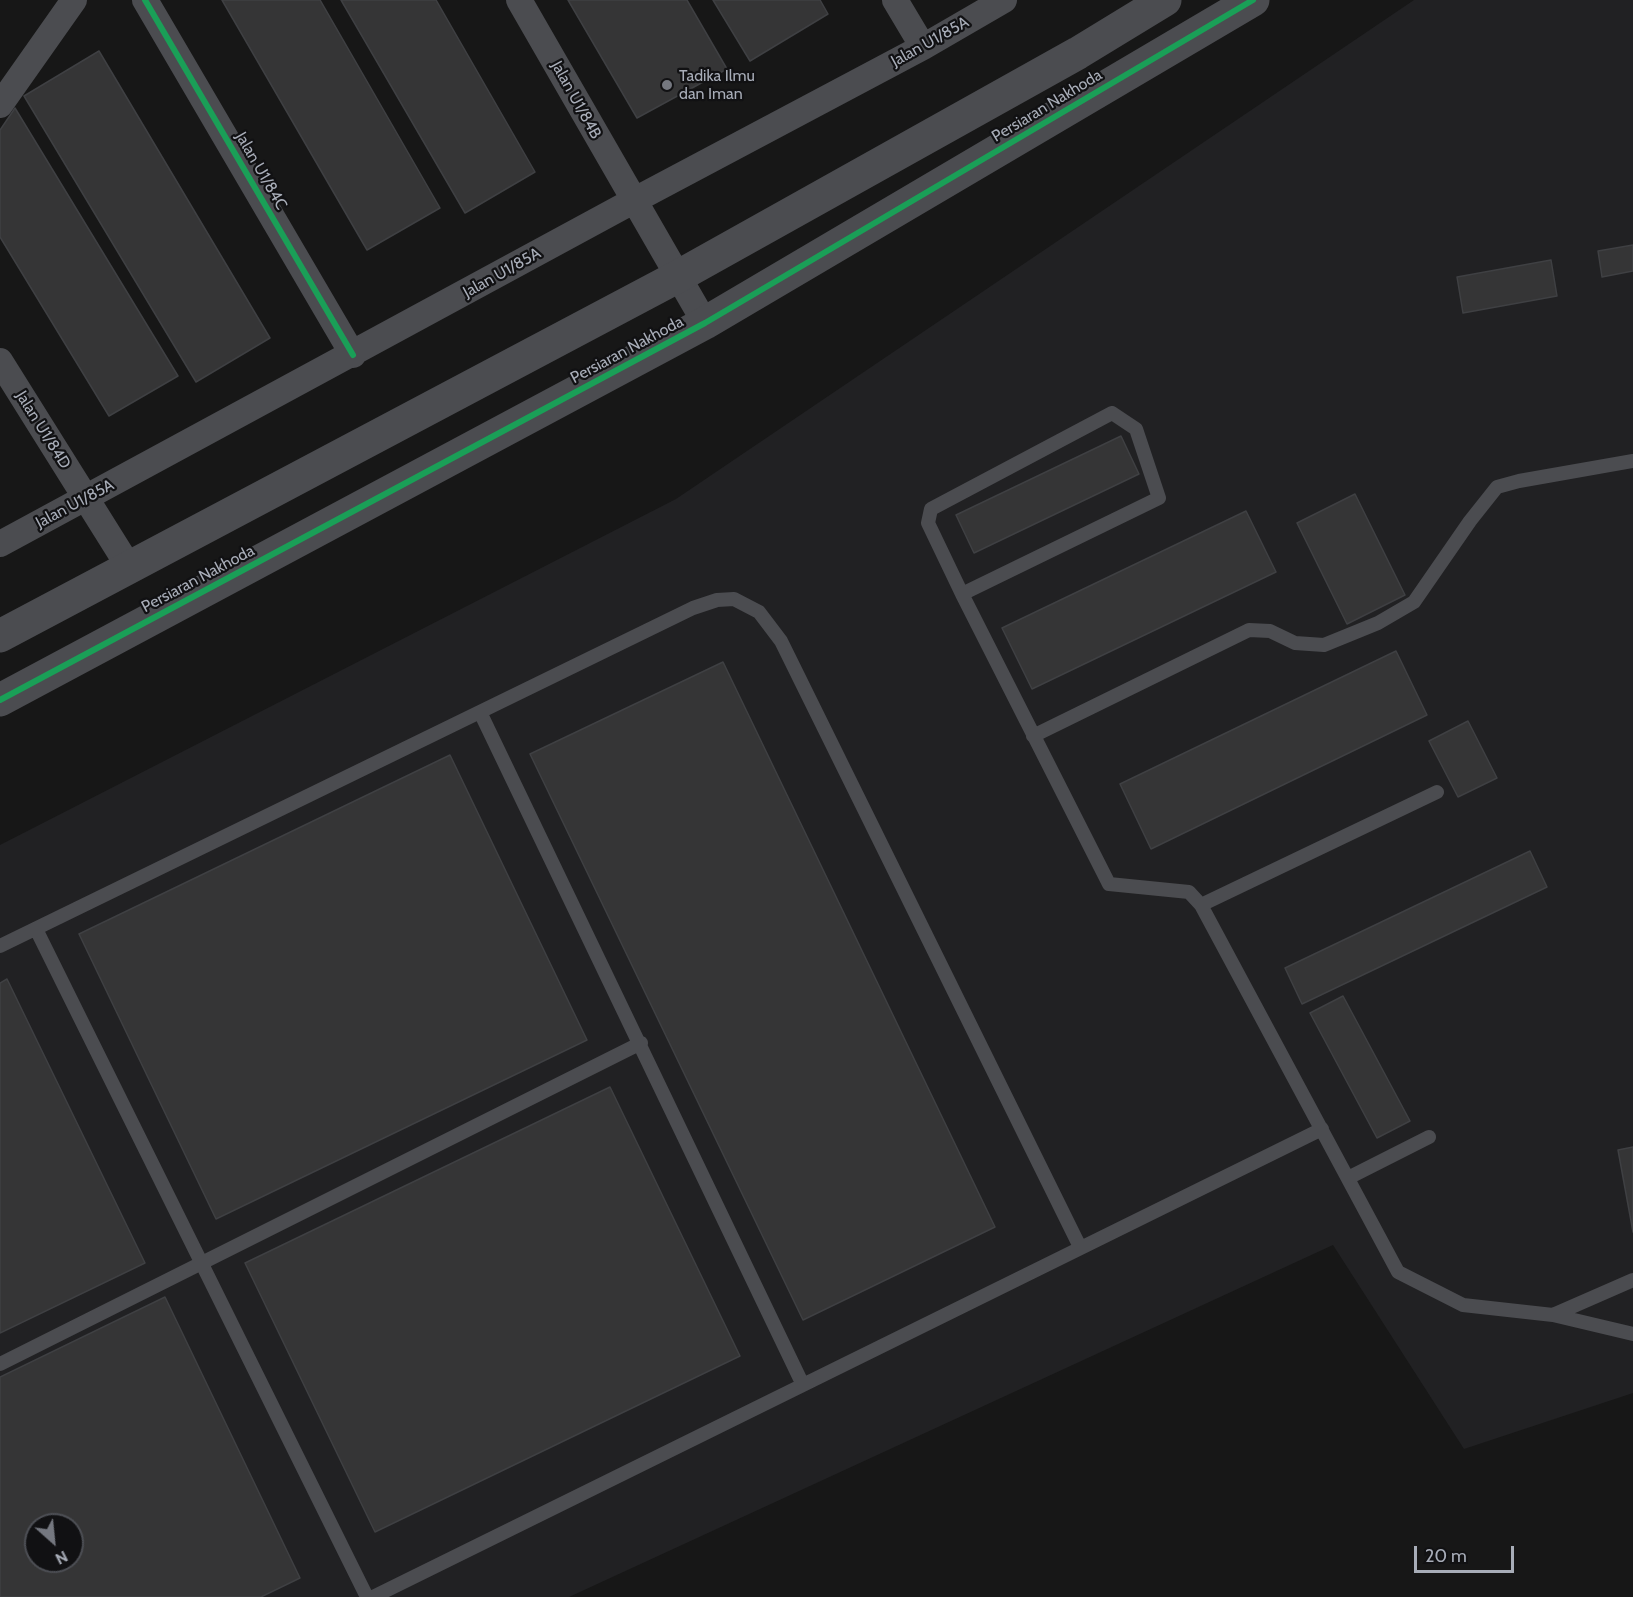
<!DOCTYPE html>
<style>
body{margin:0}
#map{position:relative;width:1633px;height:1597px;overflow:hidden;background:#171717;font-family:Cabin,sans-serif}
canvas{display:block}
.north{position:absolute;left:24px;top:1513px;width:60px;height:60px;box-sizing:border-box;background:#111113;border:2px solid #4d4f55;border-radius:50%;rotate:153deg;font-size:16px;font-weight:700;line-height:24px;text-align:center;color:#a8adb8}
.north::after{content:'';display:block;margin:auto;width:21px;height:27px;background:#757880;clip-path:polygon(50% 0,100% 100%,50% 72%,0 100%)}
.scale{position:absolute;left:1414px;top:1546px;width:100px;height:27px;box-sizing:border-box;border:3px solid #a8adb8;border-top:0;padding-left:8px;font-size:18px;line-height:21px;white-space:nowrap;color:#a8adb8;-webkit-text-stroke:4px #111113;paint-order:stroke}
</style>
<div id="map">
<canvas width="1633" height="1597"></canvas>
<div class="north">N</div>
<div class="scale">20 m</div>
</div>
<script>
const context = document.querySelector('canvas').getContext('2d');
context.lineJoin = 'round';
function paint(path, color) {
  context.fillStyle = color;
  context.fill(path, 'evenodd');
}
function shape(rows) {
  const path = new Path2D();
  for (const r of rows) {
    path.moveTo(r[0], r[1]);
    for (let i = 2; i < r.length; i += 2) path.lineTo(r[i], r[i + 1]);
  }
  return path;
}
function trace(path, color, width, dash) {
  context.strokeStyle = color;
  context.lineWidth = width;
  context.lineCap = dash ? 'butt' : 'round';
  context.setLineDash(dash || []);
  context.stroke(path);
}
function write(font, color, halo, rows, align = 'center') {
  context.font = font + ' Cabin,sans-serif';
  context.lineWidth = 4.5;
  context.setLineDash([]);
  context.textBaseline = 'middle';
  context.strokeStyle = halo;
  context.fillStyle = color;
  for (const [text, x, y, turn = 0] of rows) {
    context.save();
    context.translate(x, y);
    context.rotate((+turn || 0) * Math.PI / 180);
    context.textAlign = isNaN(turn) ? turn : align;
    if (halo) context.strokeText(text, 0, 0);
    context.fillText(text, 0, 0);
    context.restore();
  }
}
paint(shape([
 [1414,0,1633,0,1633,1393,1464,1449,1333,1245,569,1597,0,1597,0,845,676,499],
 [36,1525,72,1525,72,1561,36,1561]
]), '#212123');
const building = shape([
 [222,0,320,0,440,208,367,250,222,0],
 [341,0,436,0,535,172,465,213,341,0],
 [568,0,687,0,727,69,637,118,568,0],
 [713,0,820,0,828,14,750,61,713,0],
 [99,51,270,338,196,382,24,96,99,51],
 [15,108,178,376,109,416,0,237,0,130,15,108],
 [1633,245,1633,271,1602,277,1598,251,1633,245],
 [1551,260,1557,296,1463,313,1457,277,1551,260],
 [1121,436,1139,474,974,553,956,515,1121,436],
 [1355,494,1405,595,1347,624,1297,523,1355,494],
 [1246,511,1276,572,1032,689,1002,628,1246,511],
 [1396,651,1427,715,1151,849,1120,784,1396,651],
 [723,662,995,1227,803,1320,530,754,723,662],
 [1468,721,1497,778,1458,797,1429,741,1468,721],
 [450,755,587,1040,216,1219,79,934,450,755],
 [1530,851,1547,887,1302,1004,1285,968,1530,851],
 [7,979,145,1263,0,1333,0,983,7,979],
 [1343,996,1410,1121,1377,1138,1310,1013,1343,996],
 [610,1087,740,1356,375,1532,245,1263,610,1087],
 [1633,1147,1633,1232,1618,1150,1633,1147],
 [165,1297,300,1578,261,1597,0,1597,0,1377,165,1297],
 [36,1525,72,1525,72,1561,36,1561,36,1525]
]);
paint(building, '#353536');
trace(building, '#3f4043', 1.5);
trace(shape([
 [1112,413,1136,429,1159,498,962,594,928,523,931,509,1112,413],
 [962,594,1109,884,1189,892,1201,905,1398,1272,1463,1305,1553,1315,1633,1334],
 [480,712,803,1385],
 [1033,736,1249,630,1270,631,1295,643,1324,645,1378,623,1414,602,1470,521,1497,487,1519,481,1633,461],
 [1201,905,1437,792],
 [36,929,367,1597],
 [0,946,693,608,717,600,734,599,759,612,781,641,1080,1247],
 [1348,1178,1429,1137],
 [1553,1315,1633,1280],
 [0,1364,641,1043],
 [373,1597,1322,1129]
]), '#4b4c50', 14);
trace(shape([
 [145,0,353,355],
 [519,0,705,323],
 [895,0,923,47],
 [0,105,74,0],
 [0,361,129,567],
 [0,544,633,201,923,47,1004,0]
]), '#4b4c50', 26);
trace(shape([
 [0,636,677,277,1078,53,1165,0],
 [0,700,705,323,1253,0]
]), '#4b4c50', 33);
trace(shape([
 [145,0,353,355],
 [0,700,705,323,1253,0]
]), '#1a9f57', 6);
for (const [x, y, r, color] of [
 [667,85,6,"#757880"]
]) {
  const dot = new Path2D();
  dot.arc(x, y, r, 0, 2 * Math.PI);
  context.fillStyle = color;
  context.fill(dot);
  trace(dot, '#111113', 2);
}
write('16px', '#a8adb8', '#111113', [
 ["Jalan U1/85A",930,42,-29],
 ["Jalan U1/84B",576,100,61],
 ["Persiaran Nakhoda",1047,106,-31],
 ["Jalan U1/84C",261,171,60],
 ["Jalan U1/85A",502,273,-29],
 ["Persiaran Nakhoda",627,350,-28],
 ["Jalan U1/84D",43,430,58],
 ["Jalan U1/85A",75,504,-28],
 ["Persiaran Nakhoda",198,579,-28]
]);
write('16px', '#a8adb8', '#111113', [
 ["Tadika Ilmu",679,76],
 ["dan Iman",679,94]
], 'left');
</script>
